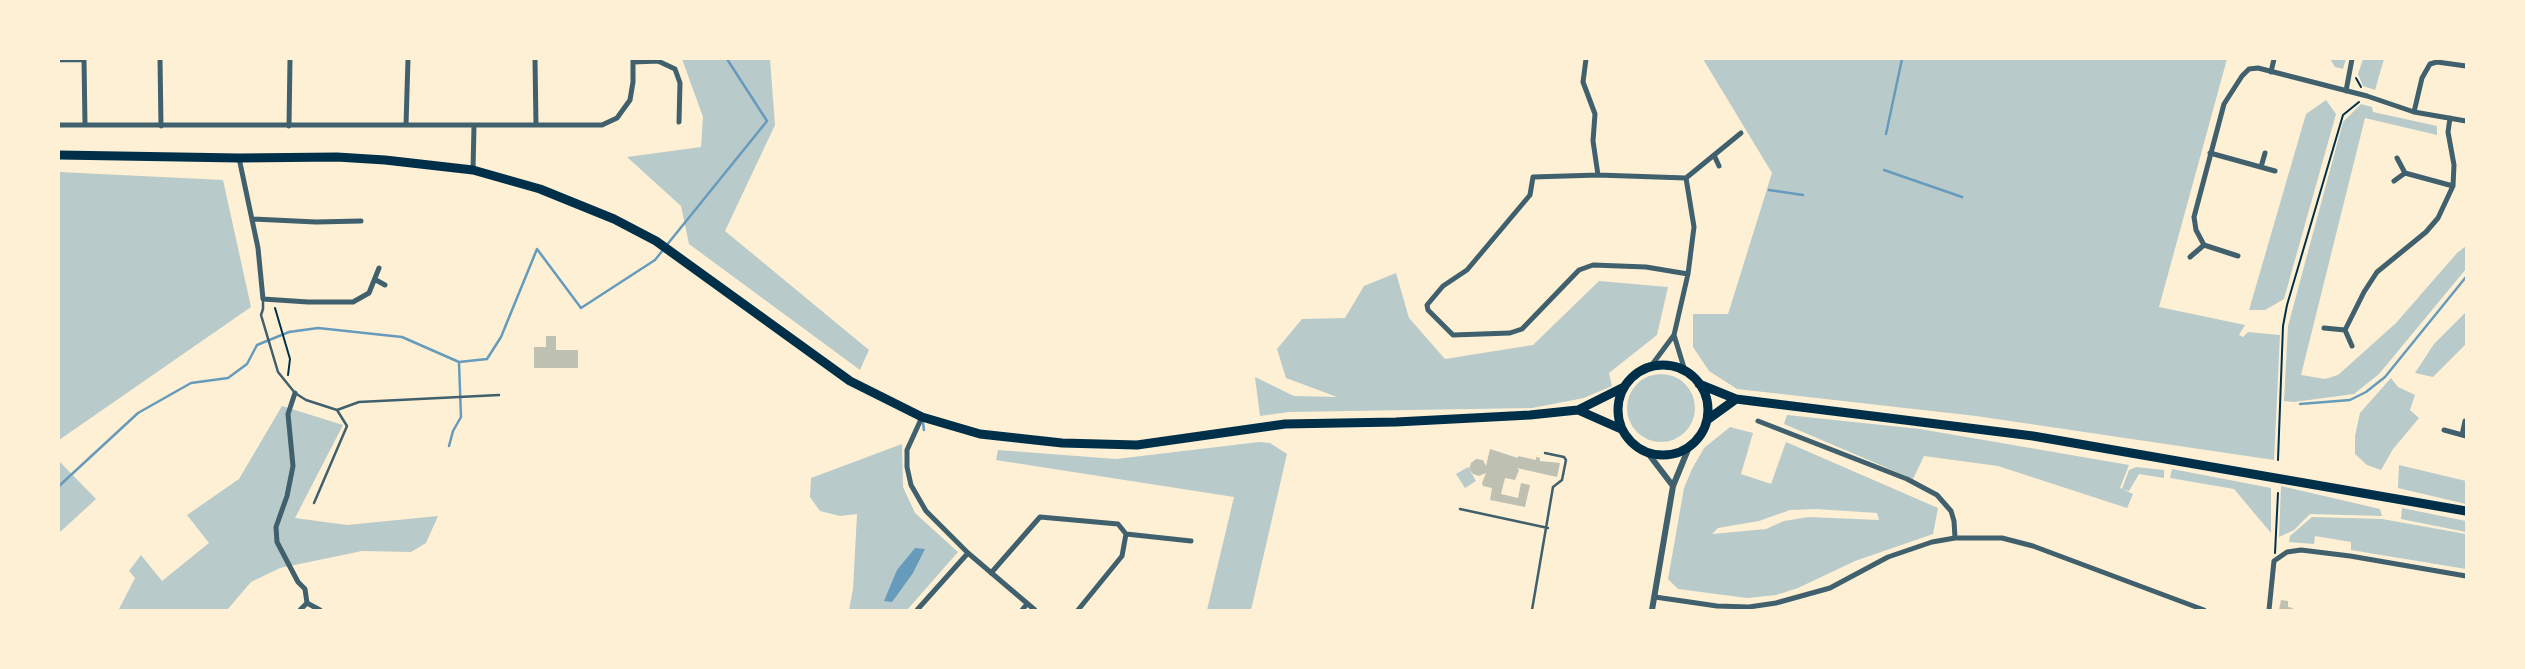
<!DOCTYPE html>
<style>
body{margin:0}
#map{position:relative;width:2525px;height:669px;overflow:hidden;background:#fdf0d5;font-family:Figtree,sans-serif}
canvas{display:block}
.frame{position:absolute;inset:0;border:60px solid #fdf0d5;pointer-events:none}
</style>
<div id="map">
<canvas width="2525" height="669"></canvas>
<div class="frame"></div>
</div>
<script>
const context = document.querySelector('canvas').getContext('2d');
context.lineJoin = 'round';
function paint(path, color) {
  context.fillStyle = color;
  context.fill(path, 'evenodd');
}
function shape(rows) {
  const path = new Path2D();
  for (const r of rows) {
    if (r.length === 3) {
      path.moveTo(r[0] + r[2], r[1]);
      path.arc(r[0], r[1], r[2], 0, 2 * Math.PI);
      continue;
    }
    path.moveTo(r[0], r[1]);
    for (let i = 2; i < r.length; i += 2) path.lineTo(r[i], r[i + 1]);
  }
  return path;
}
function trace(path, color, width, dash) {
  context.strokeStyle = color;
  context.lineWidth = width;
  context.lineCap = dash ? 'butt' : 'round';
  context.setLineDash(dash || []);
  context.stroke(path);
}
paint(shape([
 [682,59,770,59,775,125,725,231,869,350,860,370,689,244,681,206,627,157,701,147,703,117],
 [1703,59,2227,59,2159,307,2245,325,2239,335,2243,337,2248,332,2280,335,2274,460,1976,416,1737,389,1709,371,1693,347,1693,314,1728,314,1772,173],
 [2330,59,2346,59,2343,69,2335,67],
 [2363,59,2384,59,2375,90,2363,86,2358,74],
 [2326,100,2336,114,2284,299,2265,310,2249,310,2306,114],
 [2361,104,2372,107,2373,112,2437,126,2437,135,2365,118,2301,375,2325,379,2338,375,2396,323,2457,253,2466,246,2466,269,2379,374,2354,394,2294,402,2284,401,2288,326,2343,122],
 [59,172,223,180,251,307,59,440],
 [1396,273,1409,318,1445,359,1533,345,1599,281,1668,287,1657,335,1609,373,1612,386,1584,398,1532,408,1289,412,1260,416,1255,377,1294,396,1337,397,1286,378,1277,349,1302,319,1345,318,1364,286],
 [2466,312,2466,344,2433,377,2415,373,2434,344],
 [1661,408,34],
 [2391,378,2398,387,2415,395,2410,410,2419,418,2393,449,2381,470,2367,465,2355,454,2355,436,2360,413],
 [282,406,343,425,295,518,347,525,438,516,426,543,411,552,362,551,280,568,251,582,227,610,115,610,119,609,135,578,129,571,141,555,162,581,209,543,187,515,239,479],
 [1787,415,1920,429,2129,465,2120,488,2133,494,2127,508,1998,466,1924,456,1913,479,1784,424],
 [1730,427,1753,433,1741,474,1771,484,1786,442,1938,508,1933,534,1855,561,1798,588,1776,595,1747,598,1678,589,1668,579,1684,488,1692,469,1704,448],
 [1816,509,1877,513,1879,520,1809,517,1784,521,1766,529,1712,534,1718,528,1759,521,1790,510],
 [1259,442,1270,443,1287,454,1251,610,1207,610,1234,497,996,460,998,450,1116,459],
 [902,444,903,487,915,513,958,552,907,610,849,610,853,589,857,514,840,516,820,511,810,497,811,478],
 [59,461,96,499,59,533],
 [2399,465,2466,481,2466,504,2398,488],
 [1468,467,1476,481,1465,488,1456,474],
 [2136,467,2164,470,2164,478,2139,474,2129,491,2122,489,2129,470],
 [2172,469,2271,488,2271,533,2234,489,2170,478],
 [2281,486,2380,509,2382,516,2310,514,2294,530,2279,537],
 [2402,508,2466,521,2466,532,2401,519],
 [2312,517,2382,519,2466,534,2466,569,2351,550,2351,542,2315,536,2314,544,2289,542,2290,536]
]), '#b9caca');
paint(shape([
 [915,548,925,549,913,573,892,602,884,601,897,570]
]), '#669bbc');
trace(shape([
 [1886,134,1902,59],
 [1884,170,1962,197],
 [1769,190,1803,195],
 [666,246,767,121,727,59],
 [2300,404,2350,400,2366,392,2385,377,2466,277],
 [923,423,924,430],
 [449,446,453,431,461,417,459,363],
 [59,486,138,413,191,383,228,378,247,364,257,345,289,332,318,328,402,337,459,362,487,359,501,337,537,249,581,308,655,260,663,250]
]), '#669bbc', 2.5);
paint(shape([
 [546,336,556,336,556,350,578,350,578,368,534,368,534,347,546,347],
 [1490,449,1518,458,1518,456,1536,460,1536,457,1540,458,1540,461,1560,463,1557,477,1517,468,1519,470,1515,480,1505,478,1501,494,1518,498,1521,483,1530,485,1525,507,1490,500,1492,488,1483,486,1482,483,1486,473,1479,476,1473,474,1469,469,1471,463,1476,459,1483,460,1486,466],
 [2281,600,2288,601,2288,607,2293,608,2292,610,2279,610]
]), '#bec0b2');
trace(shape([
 [2356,78,2361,87],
 [275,308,290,359,288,375],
 [2278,460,2283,326,2287,305,2343,115,2359,102],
 [2275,553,2278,493]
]), '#003049', 2);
trace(shape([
 [59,61,83,61],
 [263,300,263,309,261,315,278,372,295,393,306,400,337,410,359,402,499,395],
 [314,503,347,426,337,410],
 [1460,509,1548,528],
 [1532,610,1553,487,1562,480,1566,460,1564,457,1545,453]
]), '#3f606c', 2.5);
trace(shape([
 [84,59,85,125],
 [160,59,161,126],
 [535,59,536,125],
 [1586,59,1583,82,1595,114,1593,141,1598,175],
 [633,62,658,61,675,69,680,83,679,122],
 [2271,72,2274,59],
 [2346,91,2352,59],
 [2414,112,2422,78,2430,64,2437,62,2466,66],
 [59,125,602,125,617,118,630,100,633,82,633,59],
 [406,125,408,59],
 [289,126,290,59],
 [2210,153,2275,171],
 [1714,155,1719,166],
 [239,158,258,248,263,299,308,302,353,302,369,293,379,268],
 [2397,158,2405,173],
 [2261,167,2265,153],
 [473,170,474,126],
 [1686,178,1741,133],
 [2394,181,2405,173,2453,186],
 [253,219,316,222,361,221],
 [2238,256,2204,245,2196,230,2194,217,2224,104,2242,76,2249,69,2258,68,2367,96,2414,112,2466,121],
 [2190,257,2204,245],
 [376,280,385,285],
 [2324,328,2345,330],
 [1674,335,1685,371],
 [2352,346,2345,330,2364,292,2377,272,2426,232,2438,218,2453,186,2454,165,2448,132,2450,118],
 [1651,366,1674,335,1688,274,1694,227,1686,178,1598,175,1533,177,1530,195,1467,270,1443,286,1427,305,1428,310,1453,335,1510,333,1522,329,1579,270,1593,265,1646,267,1688,274],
 [295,393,288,414,293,466,287,496,276,527,277,542,298,582,305,589,307,603,300,610],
 [922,417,907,450,907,467,911,485,926,511,968,553,1035,610],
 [1758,421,1907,479,1937,495,1951,511,1954,521,1955,538],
 [2444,430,2466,436],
 [2462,435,2465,421],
 [1126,534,1191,541],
 [991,573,1040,517,1118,524,1126,534,1122,556,1078,610],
 [1655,597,1717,606,1749,607,1776,603,1830,588,1888,557,1932,542,1955,538,2002,538,2033,546,2204,610],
 [307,603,320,610],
 [917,610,968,553],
 [1022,610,1027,604],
 [2269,610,2274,561,2287,552,2301,550,2350,556,2466,576]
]), '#3f606c', 5);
trace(shape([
 [1647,452,1673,486],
 [1652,610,1673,486,1689,447]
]), '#3f606c', 6);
trace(shape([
 [59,155,239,158,337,157,385,160,473,170,540,189,614,219,656,241,850,381,922,417,980,434,1062,443,1137,445,1285,424,1396,422,1530,415,1568,411,1578,410,1624,387],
 [1663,410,45],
 [1699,384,1736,399,2033,436,2466,511],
 [1578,410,1621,429],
 [1707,420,1736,399]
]), '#003049', 9);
</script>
